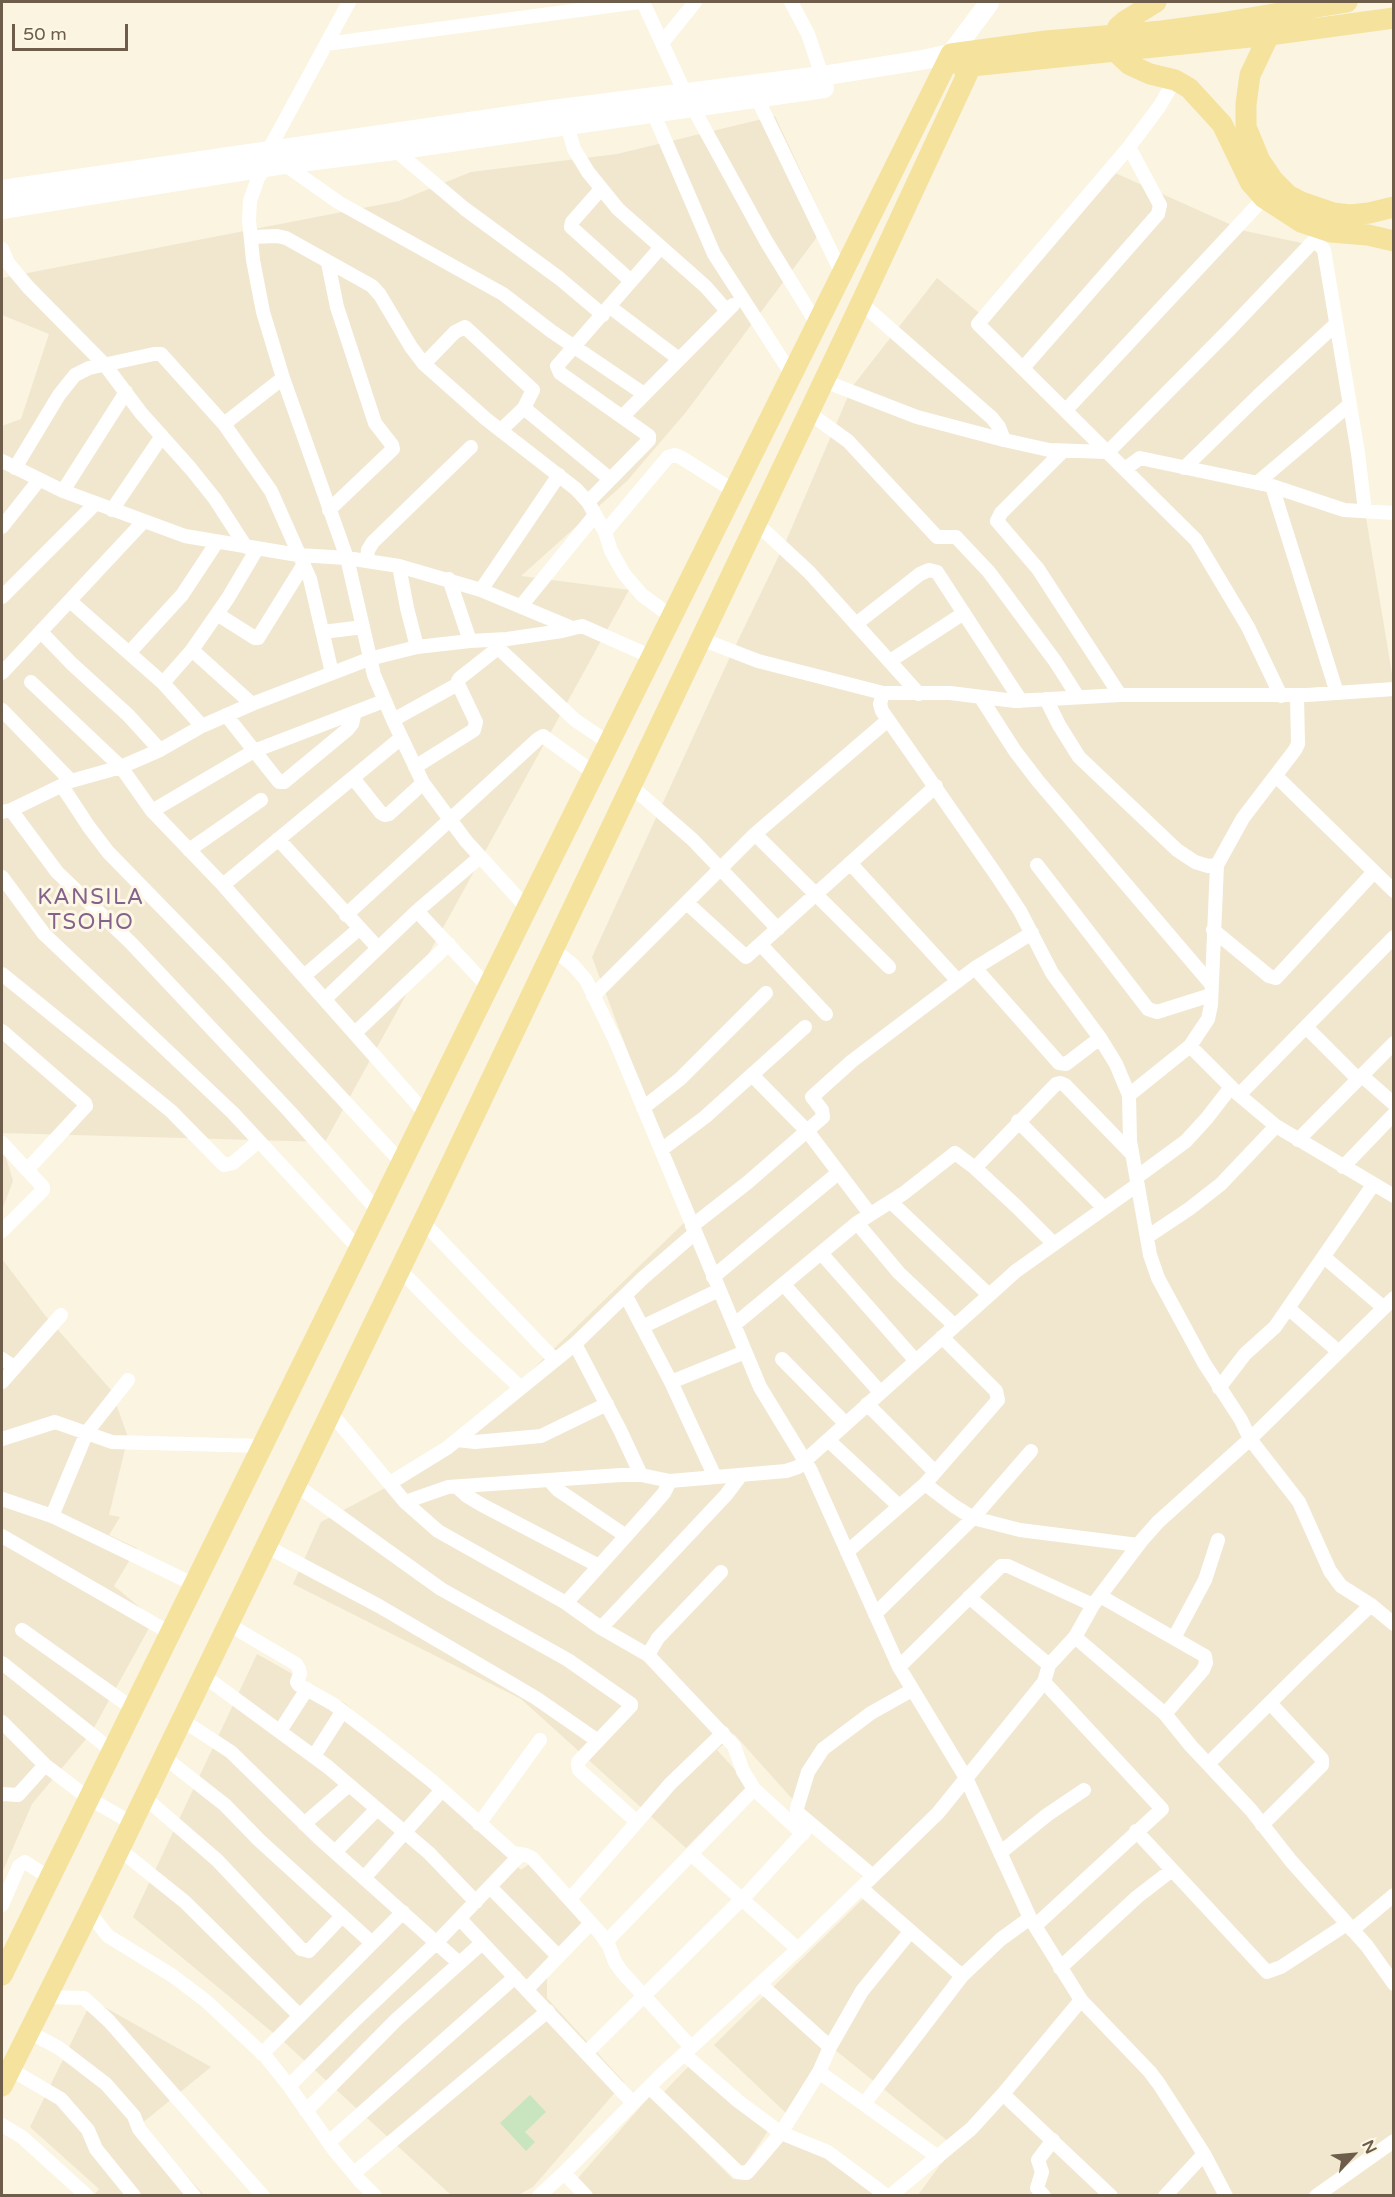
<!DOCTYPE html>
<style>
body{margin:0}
#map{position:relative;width:1395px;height:2197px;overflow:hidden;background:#faf4e0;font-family:"Varela Round",sans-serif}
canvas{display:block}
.frame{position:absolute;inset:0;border:3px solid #6e5d4a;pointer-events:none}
.north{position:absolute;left:1323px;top:2125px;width:60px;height:60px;-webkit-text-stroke:4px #fdf8e6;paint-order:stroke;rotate:64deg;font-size:16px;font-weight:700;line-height:24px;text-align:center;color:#6e5d4a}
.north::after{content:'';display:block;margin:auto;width:21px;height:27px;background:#6e5d4a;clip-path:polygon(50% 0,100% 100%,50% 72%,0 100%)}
.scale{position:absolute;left:12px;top:24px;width:116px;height:27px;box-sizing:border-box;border:3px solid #6e5d4a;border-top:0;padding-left:8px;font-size:18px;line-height:21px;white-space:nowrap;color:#6e5d4a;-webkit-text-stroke:4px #fdf8e6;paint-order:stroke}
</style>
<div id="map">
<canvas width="1395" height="2197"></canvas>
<div class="frame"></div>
<div class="north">N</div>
<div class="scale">50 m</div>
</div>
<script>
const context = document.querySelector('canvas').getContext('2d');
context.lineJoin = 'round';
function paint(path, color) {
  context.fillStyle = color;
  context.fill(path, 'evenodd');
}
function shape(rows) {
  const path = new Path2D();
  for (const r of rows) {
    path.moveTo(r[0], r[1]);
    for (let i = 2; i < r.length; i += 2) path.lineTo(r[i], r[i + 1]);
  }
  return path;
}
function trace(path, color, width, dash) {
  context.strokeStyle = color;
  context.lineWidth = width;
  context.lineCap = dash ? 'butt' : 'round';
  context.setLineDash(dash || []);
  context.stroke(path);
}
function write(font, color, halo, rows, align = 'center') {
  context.font = font + ' "Varela Round",sans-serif';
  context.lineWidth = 6;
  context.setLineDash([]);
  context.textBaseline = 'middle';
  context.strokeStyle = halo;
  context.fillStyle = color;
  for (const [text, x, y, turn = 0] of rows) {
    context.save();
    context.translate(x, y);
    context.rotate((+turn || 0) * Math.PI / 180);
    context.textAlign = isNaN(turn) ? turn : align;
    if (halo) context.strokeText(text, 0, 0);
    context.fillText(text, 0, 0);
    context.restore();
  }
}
paint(shape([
 [775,116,826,225,686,412,627,481,521,576,629,590,325,1142,2,1133,2,426,21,419,49,334,2,315,2,278,399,201,471,172,617,154],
 [1113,172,1245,231,1321,247,1394,686,1393,2195,918,2195,954,2146,834,2049,786,2113,714,2045,873,1889,734,1734,717,1750,749,1785,686,1848,521,1699,293,1584,321,1522,440,1459,690,1217,592,957,729,659,786,541,852,387,937,278,984,317],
 [2,1144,13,1181,2,1210],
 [2,1259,44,1314,111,1390,128,1437,109,1515,120,1517,109,1535,137,1548,114,1586,154,1619,91,1733,32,1804,2,1873],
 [257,1654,346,1704,482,1831,521,1870,532,1862,588,1918,547,1958,547,1998,624,2082,533,2187,518,2195,451,2195,283,2041,133,1917],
 [92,2000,211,2067,141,2124,204,2195,94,2195,99,2189,30,2127],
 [689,2066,768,2131,742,2170,662,2094],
 [650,2096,733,2179,746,2180,783,2140,817,2151,878,2195,594,2195,578,2178]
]), '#f1e7cf');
paint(shape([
 [530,2095,546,2112,525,2132,535,2142,526,2151,500,2123]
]), '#c9e5c0');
trace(shape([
 [643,2,685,93],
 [791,2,808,34,822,76],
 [662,43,695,2],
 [326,44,639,2],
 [1175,80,1159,107,1129,147,978,324,1196,540,1248,627,1281,696],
 [757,98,842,274],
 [692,106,766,241,817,324],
 [653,112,714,254,792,375],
 [567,125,574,149,588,172,618,209,706,287,727,311],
 [395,150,465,209,559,278,603,315],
 [267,153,349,2],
 [284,164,338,202,503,294,551,331,644,394],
 [265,168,258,178,250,201,249,220,253,260,263,312,283,378,347,558,374,675,393,720,423,783,466,841,527,908],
 [601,189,572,222,571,227,631,281],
 [251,237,277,236,286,238,372,286,380,295,411,347,424,364,486,419,576,489,588,502,605,532,611,551,624,574,642,595,672,617],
 [1315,240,1324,250,1358,453,1365,511],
 [2,249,8,263,28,287,105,365,141,413,191,469,215,499,246,547],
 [328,263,337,307,375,423,392,445,393,449,329,510],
 [861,303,992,418,999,427,1004,440],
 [610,307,679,359],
 [424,364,455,332,465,327,533,390,524,408,501,430],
 [1023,368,1158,214,1160,205,1129,147],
 [824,381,917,417,1004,440,1049,450,1108,452,1229,330,1324,230],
 [524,408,610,479],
 [1066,410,1264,198],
 [809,413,848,441,937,537,956,537,989,572,1055,661,1078,697],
 [623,416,733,305],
 [224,424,283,378],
 [1063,451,1001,513,997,521,1038,569,1120,695],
 [2,461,63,491,185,536,298,555,347,558,399,566,481,590,572,628],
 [15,468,59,395,75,375,89,368,154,354,161,354,224,424,271,491,310,579,332,673],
 [1184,468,1258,396,1335,325],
 [1125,469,1140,458,1272,486,1344,510,1394,513],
 [1257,483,1349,405],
 [1272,486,1337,693],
 [63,491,126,392],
 [588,502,649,440,649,436,560,373,557,366,661,247],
 [112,510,162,436],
 [756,523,809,572,919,694],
 [2,527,39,480],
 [605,532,668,457,675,455,682,458,734,491],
 [367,560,368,550,373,542,471,447],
 [399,566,407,608,417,647],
 [449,579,470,641],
 [481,590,559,475],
 [2,597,95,504],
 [70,601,163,683,202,726],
 [521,606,595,515],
 [217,614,255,638,258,638,304,564],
 [856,624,920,574,929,570,937,572,1021,701],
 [41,632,72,664,128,715,160,750],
 [323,632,363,627],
 [701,639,758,661,883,693,950,693,1015,701,1120,695,1307,695,1394,689],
 [493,643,575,720,609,743],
 [192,650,252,704],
 [129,653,182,595,217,542],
 [890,661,964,613],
 [2,673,144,521],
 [31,682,121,767,152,811,223,885,426,1114],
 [163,683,192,650,228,598,257,549],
 [883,693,880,704,882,711,997,876,1020,911,1052,973,1100,1038,1116,1064,1129,1095,1130,1141,1150,1255,1158,1278,1204,1363,1241,1420,1250,1439,1299,1502,1330,1571,1341,1586,1371,1605,1394,1624],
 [981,698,1015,751,1038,781,1211,984],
 [1046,699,1059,725,1079,757,1177,850,1195,862,1208,866,1217,865],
 [2,710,71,781],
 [226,715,279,782,284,782,348,729,352,724,355,712],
 [393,720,458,684],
 [415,767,474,730,476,722,458,684,458,681,460,678,498,648],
 [1276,776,1394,891],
 [353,778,381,813,385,815,389,814,423,783],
 [62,786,89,827,108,852,222,969,402,1163],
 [631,786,693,840,778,929],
 [11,810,57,872,131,943,290,1112,378,1211],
 [152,811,254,751,384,701],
 [2,812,11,810,71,781,121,767,160,750,202,726,252,704,369,659,417,647,470,641,507,639,562,631,582,626,652,657],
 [755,834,889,967],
 [278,839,378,948],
 [189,850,261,800],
 [850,863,958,981],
 [1037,865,1148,1009,1157,1012,1211,995],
 [2,877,44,934,233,1113,359,1249],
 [223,885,401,738],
 [687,903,746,957,936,786],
 [417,911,488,987],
 [346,915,538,739,543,736,594,773],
 [1213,930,1269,976,1276,978,1373,873],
 [761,945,826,1014],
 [553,949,573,965,586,980,616,1042,760,1387,811,1471,899,1667,966,1778,1030,1918,1081,2000,1150,2072,1159,2084,1204,2154,1226,2196],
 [975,968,1059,1063,1066,1064,1100,1038],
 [2,974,171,1111,224,1165,233,1163,259,1141],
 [304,976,360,928],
 [593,996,755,834,888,720],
 [325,999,417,911,480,857],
 [1306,1027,1358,1079],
 [2,1031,85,1103,86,1106,27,1170],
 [355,1033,449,944],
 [1190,1046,1239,1095,1276,1126,1394,1196],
 [752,1075,808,1132,870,1214],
 [1361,1075,1394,1104],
 [1129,1095,1190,1046,1208,1019,1211,1005,1217,865,1243,818,1295,750,1298,744,1297,695],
 [1239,1095,1394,937],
 [643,1108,680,1079,766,993],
 [1018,1121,1104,1208],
 [1298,1140,1394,1043],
 [2,1143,43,1187,43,1190,2,1231],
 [661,1150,705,1117,805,1027],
 [1343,1167,1394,1114],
 [975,1168,1056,1084,1060,1083,1065,1085,1132,1154],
 [1137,1177,1186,1141,1207,1118,1231,1087],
 [891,1202,989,1295],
 [423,1222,555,1360],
 [857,1223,899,1273,955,1326],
 [692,1226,747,1183,823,1117,822,1110,812,1097,852,1061,975,968,1032,933],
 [1147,1237,1189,1209,1221,1184,1276,1126],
 [821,1253,915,1360],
 [1324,1257,1384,1308],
 [400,1270,466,1337,521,1388],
 [713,1277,838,1173],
 [784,1285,880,1392],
 [626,1296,671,1382,715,1477],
 [1288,1308,1339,1352],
 [734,1325,857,1223,904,1193,955,1153,975,1168,1016,1206,1054,1244],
 [642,1327,719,1290],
 [575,1344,620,1430,641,1475],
 [2,1359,14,1367],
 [782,1359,846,1424],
 [2,1382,61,1315],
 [671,1382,745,1352],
 [1219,1388,1245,1354,1275,1327,1373,1185],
 [867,1404,935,1472],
 [331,1413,405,1502,438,1531,566,1603,601,1628,648,1655,734,1746,743,1771,754,1789,803,1834],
 [2,1439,55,1422,112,1442,262,1446],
 [457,1440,475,1442,541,1436,607,1404],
 [828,1440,899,1506],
 [549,1480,558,1490,626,1536],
 [390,1483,447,1448,575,1344,643,1278,695,1233],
 [925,1484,954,1506,973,1518,1020,1530,1138,1545],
 [296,1485,441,1589,568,1660,631,1704,631,1706,578,1762,578,1765,579,1770,637,1822],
 [457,1487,467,1496,482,1505,599,1566],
 [2,1499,52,1516,193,1584],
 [405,1502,448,1487,621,1475,641,1475,670,1481,786,1471,798,1467,1016,1271,1137,1185],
 [52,1516,87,1432,128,1380],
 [2,1536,170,1633],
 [266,1546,379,1606,536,1698,598,1741],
 [847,1552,925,1484,998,1400,996,1391,942,1337],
 [1100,1596,1205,1656,1206,1663,1203,1670,1165,1714],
 [969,1597,1049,1665],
 [566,1603,651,1508,664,1493,670,1481],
 [875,1614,973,1518,1031,1451],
 [228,1624,296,1664,299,1669,300,1674,297,1682,299,1685,333,1704,374,1735,432,1781,513,1853,526,1855,532,1858,600,1933,609,1946,615,1962,622,1972,691,2047],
 [601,1628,726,1495,741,1475],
 [22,1630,132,1708],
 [1075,1637,1165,1714,1191,1746,1251,1810,1291,1861,1367,1946,1394,1984],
 [1174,1638,1205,1580,1218,1540],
 [648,1655,658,1638,721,1572],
 [2,1663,111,1750],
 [899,1667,1001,1566,1008,1566,1093,1605],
 [204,1676,328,1767,429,1853,476,1902],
 [182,1720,231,1752,318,1837,459,1963],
 [2,1722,45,1765,88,1798,132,1823],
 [280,1731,307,1689],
 [314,1756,342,1712],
 [164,1757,225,1805,259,1840,372,1943],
 [1208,1764,1306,1667,1371,1605],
 [2,1794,18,1795,45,1765],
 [144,1797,217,1860,301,1949,309,1951,342,1916],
 [304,1824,349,1785],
 [479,1824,540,1740],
 [1262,1825,1322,1765,1322,1759,1270,1703],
 [1136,1831,1267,1972,1281,1967,1347,1924],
 [119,1849,185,1902,300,2016],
 [335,1852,377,1809],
 [1000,1853,1047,1815,1084,1790],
 [691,1854,798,1949],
 [873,1876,797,1812,797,1808,808,1772,823,1749,871,1713,912,1690],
 [364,1878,442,1790],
 [490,1887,558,1956],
 [861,1888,962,1976],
 [570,1899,670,1784,723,1733],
 [2,1905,19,1866,25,1862,48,1877],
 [89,1912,108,1936,173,1976,206,2001,266,2057,289,2086,334,2150,360,2181,375,2196],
 [460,1919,633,2103],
 [1035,1926,1162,1809,1044,1682],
 [1352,1930,1394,1895],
 [606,1942,754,1789],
 [1060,1968,1137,1897,1172,1870],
 [760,1984,830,2047],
 [527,1989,591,1923],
 [47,1997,84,1998,109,2021,263,2196],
 [29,2032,59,2048,106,2084,134,2116,139,2129,194,2196],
 [586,2053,749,1892,811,1824],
 [262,2054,403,1912],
 [684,2054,738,2101,781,2133,828,2152,887,2196],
 [10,2069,61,2099,88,2130,96,2149,134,2196],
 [819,2072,938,2157],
 [289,2086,353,2022,436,1943,521,1854],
 [649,2087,738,2172,747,2173,781,2133,819,2072,830,2047,862,1991,910,1932],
 [1003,2094,1111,2196],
 [864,2104,962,1976,1001,1939,1030,1918],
 [306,2111,396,2020,482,1943],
 [2,2125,22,2137,87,2196],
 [329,2142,515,1977],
 [354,2173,548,2011],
 [564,2173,586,2196],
 [539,2196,564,2173,659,2077,798,1949,938,1813,1044,1682,1049,1665,1075,1637,1093,1605,1142,1540,1158,1522,1250,1439,1394,1298],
 [890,2196,971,2129,1003,2094,1081,2000],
 [1044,2196,1037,2188,1042,2172,1038,2160,1053,2140],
 [1165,2196,1204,2154],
 [1316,2196,1394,2141]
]), '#fff', 14);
trace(shape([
 [2,190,552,110,822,76,922,60,951,54,989,3],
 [2,209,284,164,395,150,824,88]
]), '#fff', 20);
trace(shape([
 [1115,35,1118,27,1125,21,1156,2],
 [1269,35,1250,75,1246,104,1246,127,1260,161,1273,180,1288,195,1301,202,1333,213,1350,215,1369,213,1394,207],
 [1116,52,1130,65,1150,74,1175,80,1189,88,1222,124,1250,182,1264,198,1301,222,1331,232,1368,235,1394,241],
 [962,67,1269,35,1394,18],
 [2,1975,527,908,951,54,1046,41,1162,31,1214,24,1347,2],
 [2,2086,89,1912,450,1166,861,303,978,51]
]), '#f4e29d', 21);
context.letterSpacing = '1.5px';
write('22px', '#84628b', '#fdf8e6', [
 ["KANSILA",91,898],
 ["TSOHO",91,923]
]);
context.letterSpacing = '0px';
</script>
